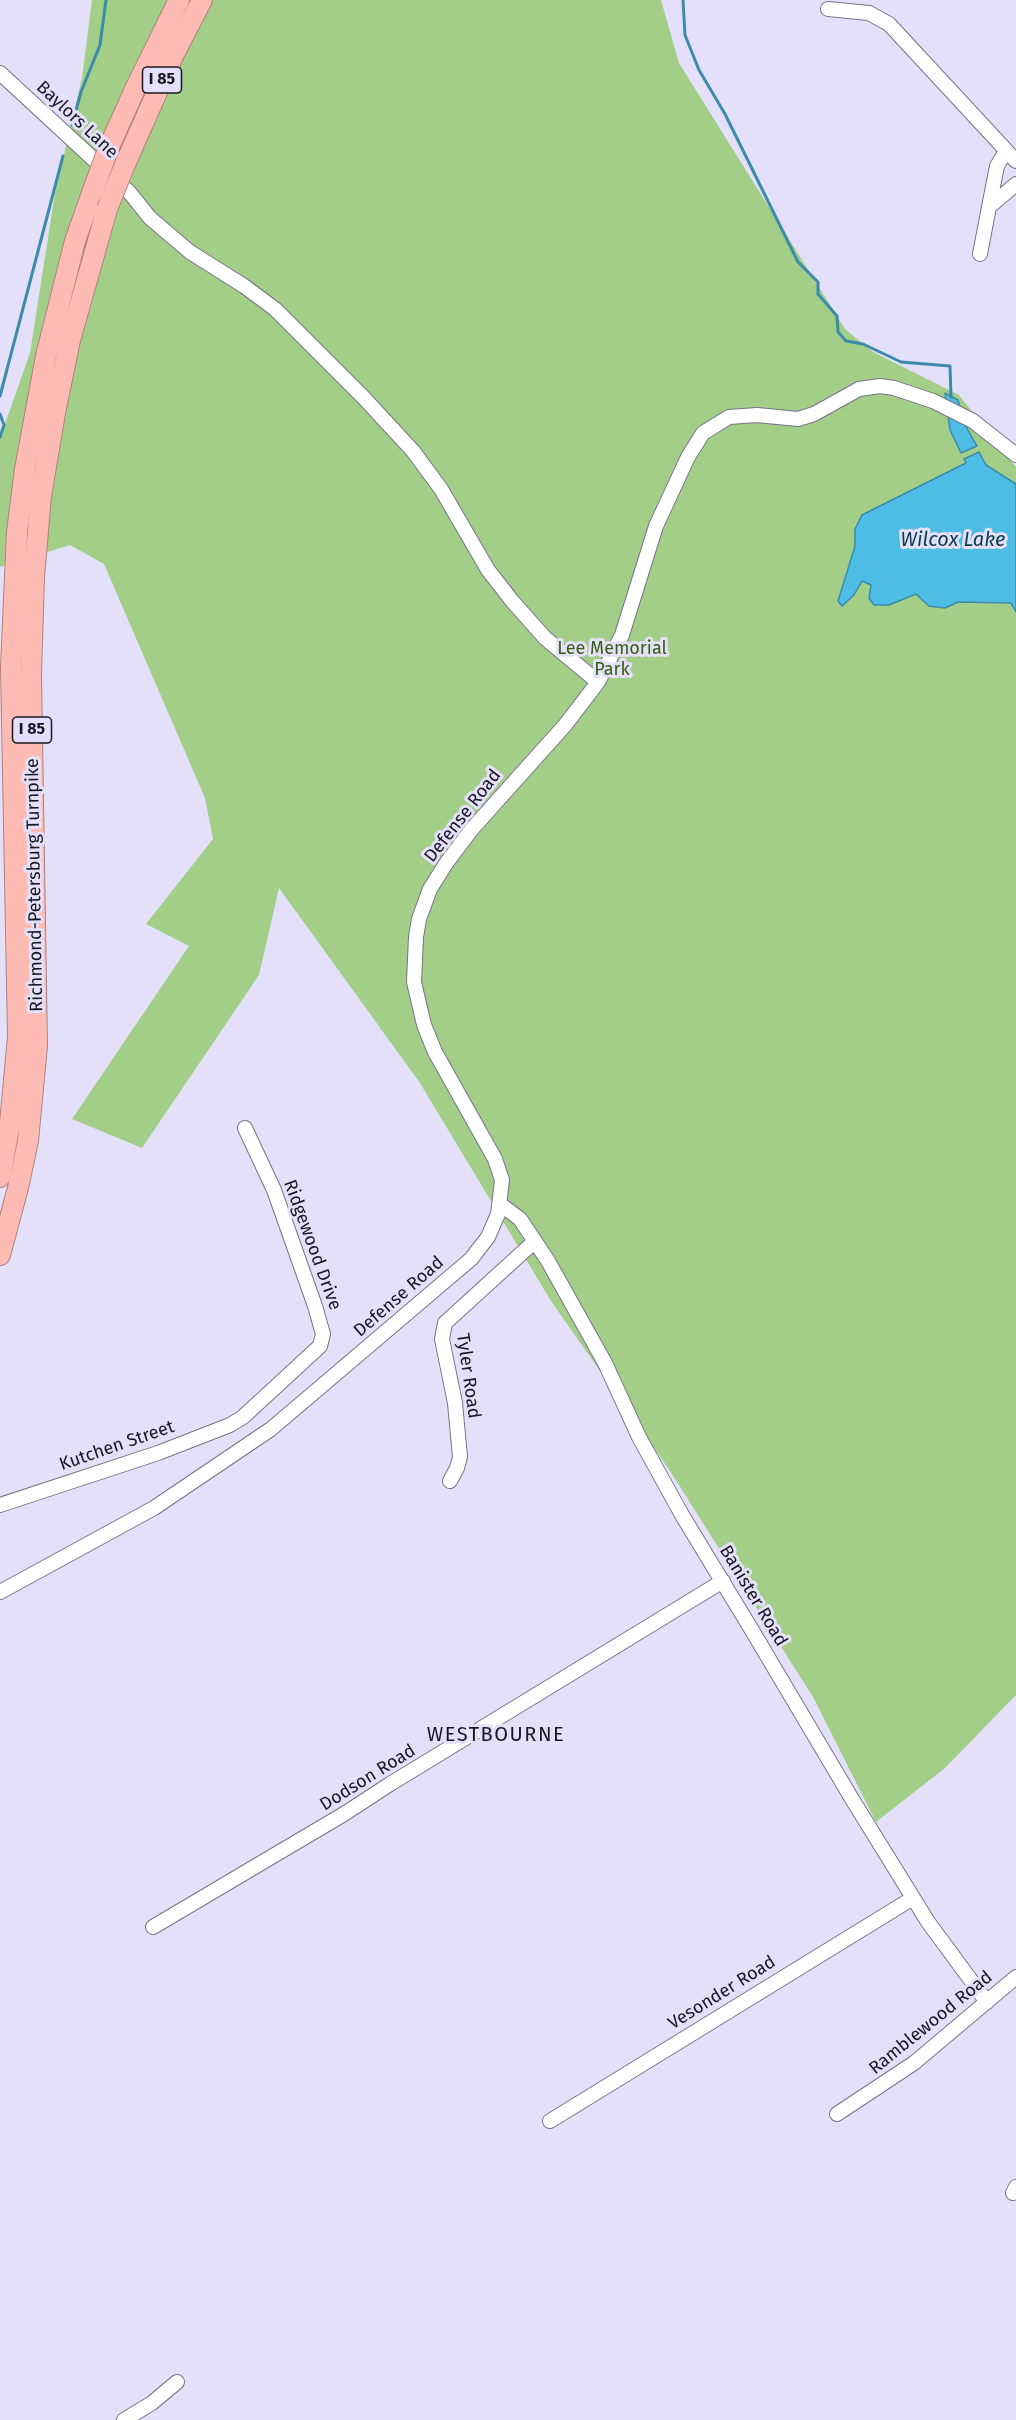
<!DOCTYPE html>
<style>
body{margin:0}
canvas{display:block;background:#e4e0f9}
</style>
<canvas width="1016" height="2420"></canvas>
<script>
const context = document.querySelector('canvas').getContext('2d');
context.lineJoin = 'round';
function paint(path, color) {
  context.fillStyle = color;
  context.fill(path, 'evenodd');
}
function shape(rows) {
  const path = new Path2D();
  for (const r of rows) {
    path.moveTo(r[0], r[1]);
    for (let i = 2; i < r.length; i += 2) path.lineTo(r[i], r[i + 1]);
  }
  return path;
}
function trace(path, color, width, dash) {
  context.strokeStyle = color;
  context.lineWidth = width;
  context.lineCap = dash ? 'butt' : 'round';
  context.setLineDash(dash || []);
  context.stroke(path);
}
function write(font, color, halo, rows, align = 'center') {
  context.font = font + ' "Fira Sans",sans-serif';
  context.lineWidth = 6;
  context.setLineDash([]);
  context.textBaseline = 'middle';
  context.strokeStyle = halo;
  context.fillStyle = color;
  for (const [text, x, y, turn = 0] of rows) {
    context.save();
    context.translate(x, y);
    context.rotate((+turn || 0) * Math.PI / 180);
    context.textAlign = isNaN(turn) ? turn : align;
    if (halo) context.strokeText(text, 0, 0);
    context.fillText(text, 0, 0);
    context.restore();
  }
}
paint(shape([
 [92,0,661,0,679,63,845,329,873,352,959,395,1016,467,1016,1695,945,1768,876,1822,813,1697,670,1471,551,1301,420,1083,279,888,259,975,142,1148,72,1119,189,946,146,924,213,839,205,798,104,564,70,545,0,567,0,438,30,353,55,193,82,78]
]), '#a2ce88');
const water = shape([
 [945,393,958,400,964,423,977,446,961,453,950,430,945,393],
 [979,452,986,465,1016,484,1016,612,1011,603,958,602,945,608,929,606,916,594,889,605,874,605,869,598,871,585,862,581,854,595,842,606,838,601,855,546,855,529,862,515,966,463,964,459,979,452]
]);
paint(water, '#4dbde6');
trace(water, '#3d8bab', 1.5);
trace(shape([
 [683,0,685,35,699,70,725,114,798,262,818,282,818,294,837,316,838,332,846,341,863,344,901,362,950,366,951,397],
 [72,125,81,92,100,45,106,0],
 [0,396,63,156],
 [0,414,4,425,0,437]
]), '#3d8bab', 3);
const minor = shape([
 [828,9,869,13,889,24,1016,161],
 [0,73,130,193,150,218,190,252,244,286,275,309,364,398,413,451,441,489,488,570,513,602,545,638,598,682],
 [989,207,997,166,1006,151],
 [980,254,989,207,1016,184],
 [500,1204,520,1219,548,1261,605,1363,639,1437,682,1515,753,1632,852,1799,928,1922,987,2002],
 [450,1481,457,1468,460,1457,455,1403,442,1339,445,1323,535,1241],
 [0,1505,158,1453,230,1425,243,1417,320,1346,323,1334,315,1306,274,1190,245,1128],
 [0,1592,154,1508,271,1429,471,1259,488,1237,498,1214,502,1180,495,1159,435,1052,424,1025,414,982,416,937,419,919,430,889,447,862,472,829,566,724,598,682,622,635,656,526,688,457,703,433,729,417,757,415,798,419,814,414,859,389,880,386,894,388,933,401,973,421,1016,455],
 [153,1927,344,1814,390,1784,723,1581],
 [837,2114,914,2063,1016,1977],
 [550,2121,913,1898],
 [1013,2193,1016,2187],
 [124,2420,152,2403,177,2382]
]);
const highway = shape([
 [109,147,136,87,179,0],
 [126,162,174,54,202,0],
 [0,1177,10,1123,18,1037,11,667,17,532,25,469,46,356,75,241,92,193],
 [0,1255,18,1188,28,1141,37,1046,31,674,34,577,41,496,55,413,70,340,107,209]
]);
trace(minor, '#777389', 16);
trace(highway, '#ae8280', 22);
trace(minor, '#fff', 14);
trace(highway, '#febbb3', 20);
const highwayBridge = shape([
 [92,193,109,147],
 [107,209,126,162]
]);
trace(highwayBridge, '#ae8280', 22, []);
trace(highwayBridge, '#febbb3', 20);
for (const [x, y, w] of [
 [162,80,39],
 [32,730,39]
]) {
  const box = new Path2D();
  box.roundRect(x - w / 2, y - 13, w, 26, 4.5);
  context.fillStyle = '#e4e0f9';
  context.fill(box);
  trace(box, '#191720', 1.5);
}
write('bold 16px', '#191720', null, [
 ["I 85",162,80],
 ["I 85",32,730]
]);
write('18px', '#191720', '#e4e0f9', [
 ["Baylors Lane",77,120,43],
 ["Defense Road",463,816,-52],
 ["Richmond-Petersburg Turnpike",35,885,-91],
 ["Ridgewood Drive",312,1245,70],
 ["Defense Road",399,1297,-41],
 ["Tyler Road",468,1376,82],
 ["Kutchen Street",117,1446,-19],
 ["Banister Road",753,1596,59],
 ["Dodson Road",368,1778,-32],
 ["Vesonder Road",722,1993,-32],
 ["Ramblewood Road",931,2023,-39]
]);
write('18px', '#356011', '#e4e0f9', [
 ["Lee Memorial",612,649],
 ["Park",612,670]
]);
write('italic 20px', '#0b3d4e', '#e4e0f9', [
 ["Wilcox Lake",953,540]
]);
context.letterSpacing = '1.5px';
write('20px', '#191720', '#e4e0f9', [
 ["WESTBOURNE",496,1735]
]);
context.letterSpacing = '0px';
</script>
